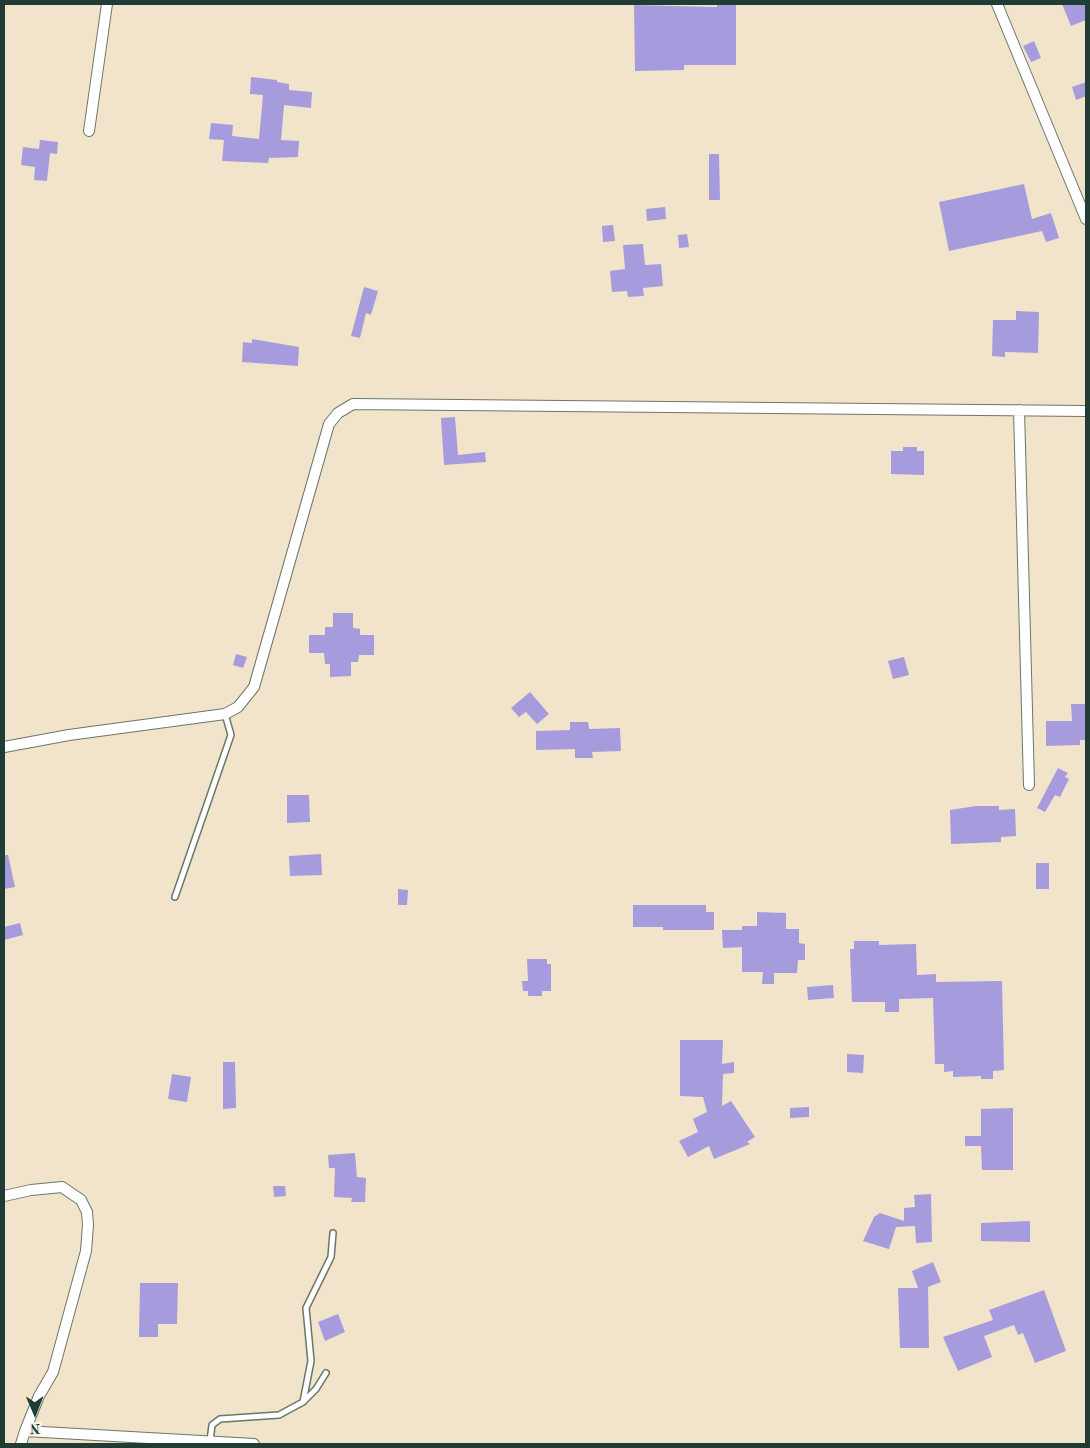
<!DOCTYPE html>
<style>
body{margin:0}
#map{position:relative;width:1090px;height:1448px;overflow:hidden;background:#f2e4ca;font-family:"Old Standard TT",serif}
canvas{display:block}
.frame{position:absolute;inset:0;border:5px solid #1f3d34;pointer-events:none}
.north{position:absolute;left:10px;top:1388px;width:50px;height:50px;-webkit-text-stroke:4px #f7f3e8;paint-order:stroke;rotate:179deg;font-size:14px;font-weight:700;line-height:20px;text-align:center;color:#1f3d34}
.north::after{content:'';display:block;margin:auto;width:18px;height:22px;background:#1f3d34;clip-path:polygon(50% 0,100% 100%,50% 72%,0 100%)}
</style>
<div id="map">
<canvas width="1090" height="1448"></canvas>
<div class="frame"></div>
<div class="north">N</div>
</div>
<script>
const context = document.querySelector('canvas').getContext('2d');
context.lineJoin = 'round';
function paint(path, color) {
  context.fillStyle = color;
  context.fill(path, 'evenodd');
}
function shape(rows) {
  const path = new Path2D();
  for (const r of rows) {
    path.moveTo(r[0], r[1]);
    for (let i = 2; i < r.length; i += 2) path.lineTo(r[i], r[i + 1]);
  }
  return path;
}
function trace(path, color, width, dash) {
  context.strokeStyle = color;
  context.lineWidth = width;
  context.lineCap = dash ? 'butt' : 'round';
  context.setLineDash(dash || []);
  context.stroke(path);
}
paint(shape([
 [717,4,736,4,736,65,684,65,684,70,635,71,634,5,717,7],
 [1062,4,1086,4,1086,20,1071,26],
 [1034,41,1041,58,1031,62,1023,46],
 [251,77,277,80,277,82,289,84,289,90,312,92,311,108,284,105,281,140,299,141,298,157,269,158,268,163,222,161,224,140,209,139,211,123,233,125,232,136,259,139,263,95,250,94],
 [1086,82,1086,96,1076,100,1072,87],
 [40,140,58,142,57,154,50,153,47,181,34,180,35,167,21,165,23,147,39,149],
 [709,154,719,154,720,200,709,200],
 [1024,184,1032,219,1051,213,1059,238,1046,242,1042,231,949,251,939,202],
 [665,207,666,219,647,221,646,209],
 [613,225,615,241,603,242,602,226],
 [687,234,689,247,679,248,678,235],
 [643,244,645,265,661,264,663,286,643,288,644,296,628,297,627,291,612,292,610,271,625,269,623,245],
 [364,287,378,291,371,315,366,313,360,338,351,336],
 [1016,311,1039,312,1038,353,1005,352,1005,357,992,356,993,320,1016,320],
 [252,339,299,347,298,366,242,362,243,342,252,343],
 [455,417,458,455,485,452,486,462,444,465,441,418],
 [903,447,917,447,917,451,924,451,924,475,891,474,891,451,903,451],
 [333,613,353,613,353,628,360,629,360,635,374,635,374,655,359,655,358,662,351,662,351,676,330,677,330,664,325,664,324,653,309,653,309,635,325,635,325,627,333,627],
 [236,654,247,657,243,668,233,665],
 [904,657,909,675,893,679,888,661],
 [530,692,549,714,537,724,526,712,519,717,511,708],
 [1071,704,1085,704,1086,740,1080,740,1080,745,1046,746,1046,721,1072,721],
 [570,722,588,722,589,729,620,728,621,751,592,752,593,758,575,758,575,749,536,750,536,731,570,730],
 [1058,768,1068,773,1065,777,1069,779,1060,797,1055,795,1045,812,1037,808],
 [287,795,309,795,310,822,287,823],
 [976,806,999,806,999,810,1015,809,1016,836,1001,837,1001,842,951,844,950,810],
 [321,854,322,875,290,876,289,856],
 [4,855,8,855,15,887,4,889],
 [1036,863,1049,863,1049,889,1036,889],
 [398,889,408,890,407,905,398,905],
 [633,905,706,905,706,912,714,912,714,930,663,930,663,927,633,927],
 [757,912,786,913,786,929,799,929,799,943,805,944,805,960,798,960,797,973,774,973,774,984,762,984,763,972,742,972,742,947,723,948,722,930,742,930,742,926,757,926],
 [20,923,23,935,4,940,4,927],
 [854,941,879,941,879,945,916,944,917,975,936,974,936,982,1002,981,1004,1070,993,1071,993,1079,981,1079,981,1076,953,1077,953,1071,944,1072,944,1064,935,1064,933,998,899,999,899,1012,885,1012,885,1002,852,1002,850,949,854,949],
 [527,959,547,959,547,964,551,964,551,991,542,991,542,996,528,996,528,991,523,991,522,981,528,981],
 [833,985,834,998,808,1000,807,987],
 [680,1040,723,1040,722,1064,734,1062,734,1073,723,1074,722,1106,731,1101,755,1137,747,1142,750,1144,714,1159,709,1146,688,1157,679,1141,698,1132,693,1119,707,1112,703,1097,680,1096],
 [847,1054,864,1055,863,1073,847,1072],
 [223,1062,235,1062,236,1108,223,1109],
 [172,1074,191,1077,187,1102,168,1099],
 [809,1107,809,1117,790,1118,790,1108],
 [1013,1108,1013,1170,982,1170,981,1146,965,1146,965,1136,981,1136,981,1109],
 [355,1153,357,1177,366,1178,365,1202,351,1202,352,1198,334,1197,335,1168,329,1168,328,1155],
 [273,1186,285,1186,286,1196,274,1197],
 [931,1194,932,1242,916,1243,915,1226,896,1227,889,1249,863,1241,874,1217,880,1213,904,1221,904,1208,915,1207,914,1195],
 [1030,1221,1030,1242,981,1241,981,1223],
 [933,1262,941,1282,928,1287,929,1348,900,1348,898,1288,918,1288,912,1271],
 [140,1283,178,1283,177,1324,158,1324,158,1337,139,1337],
 [1044,1290,1066,1351,1035,1363,1023,1333,1018,1335,1014,1325,984,1336,992,1357,958,1371,943,1337,993,1320,989,1310],
 [338,1314,345,1332,325,1341,318,1322]
]), '#a69bdc');
const lane = shape([
 [175,897,231,735,225,714],
 [303,1402,311,1361,306,1308,331,1257,333,1233],
 [210,1441,212,1425,220,1419,279,1415,303,1402,316,1389,326,1373]
]);
const street = shape([
 [997,4,1086,219],
 [89,131,107,4],
 [1019,410,1029,785],
 [4,747,69,735,225,714,238,707,254,687,329,424,338,413,353,404,1086,411],
 [4,1196,31,1190,62,1187,81,1200,87,1212,88,1225,86,1251,53,1372,39,1396,25,1431,254,1444],
 [21,1444,25,1431]
]);
trace(lane, '#697768', 8);
trace(street, '#697768', 12);
trace(lane, '#fff', 5);
trace(street, '#fff', 10);
</script>
